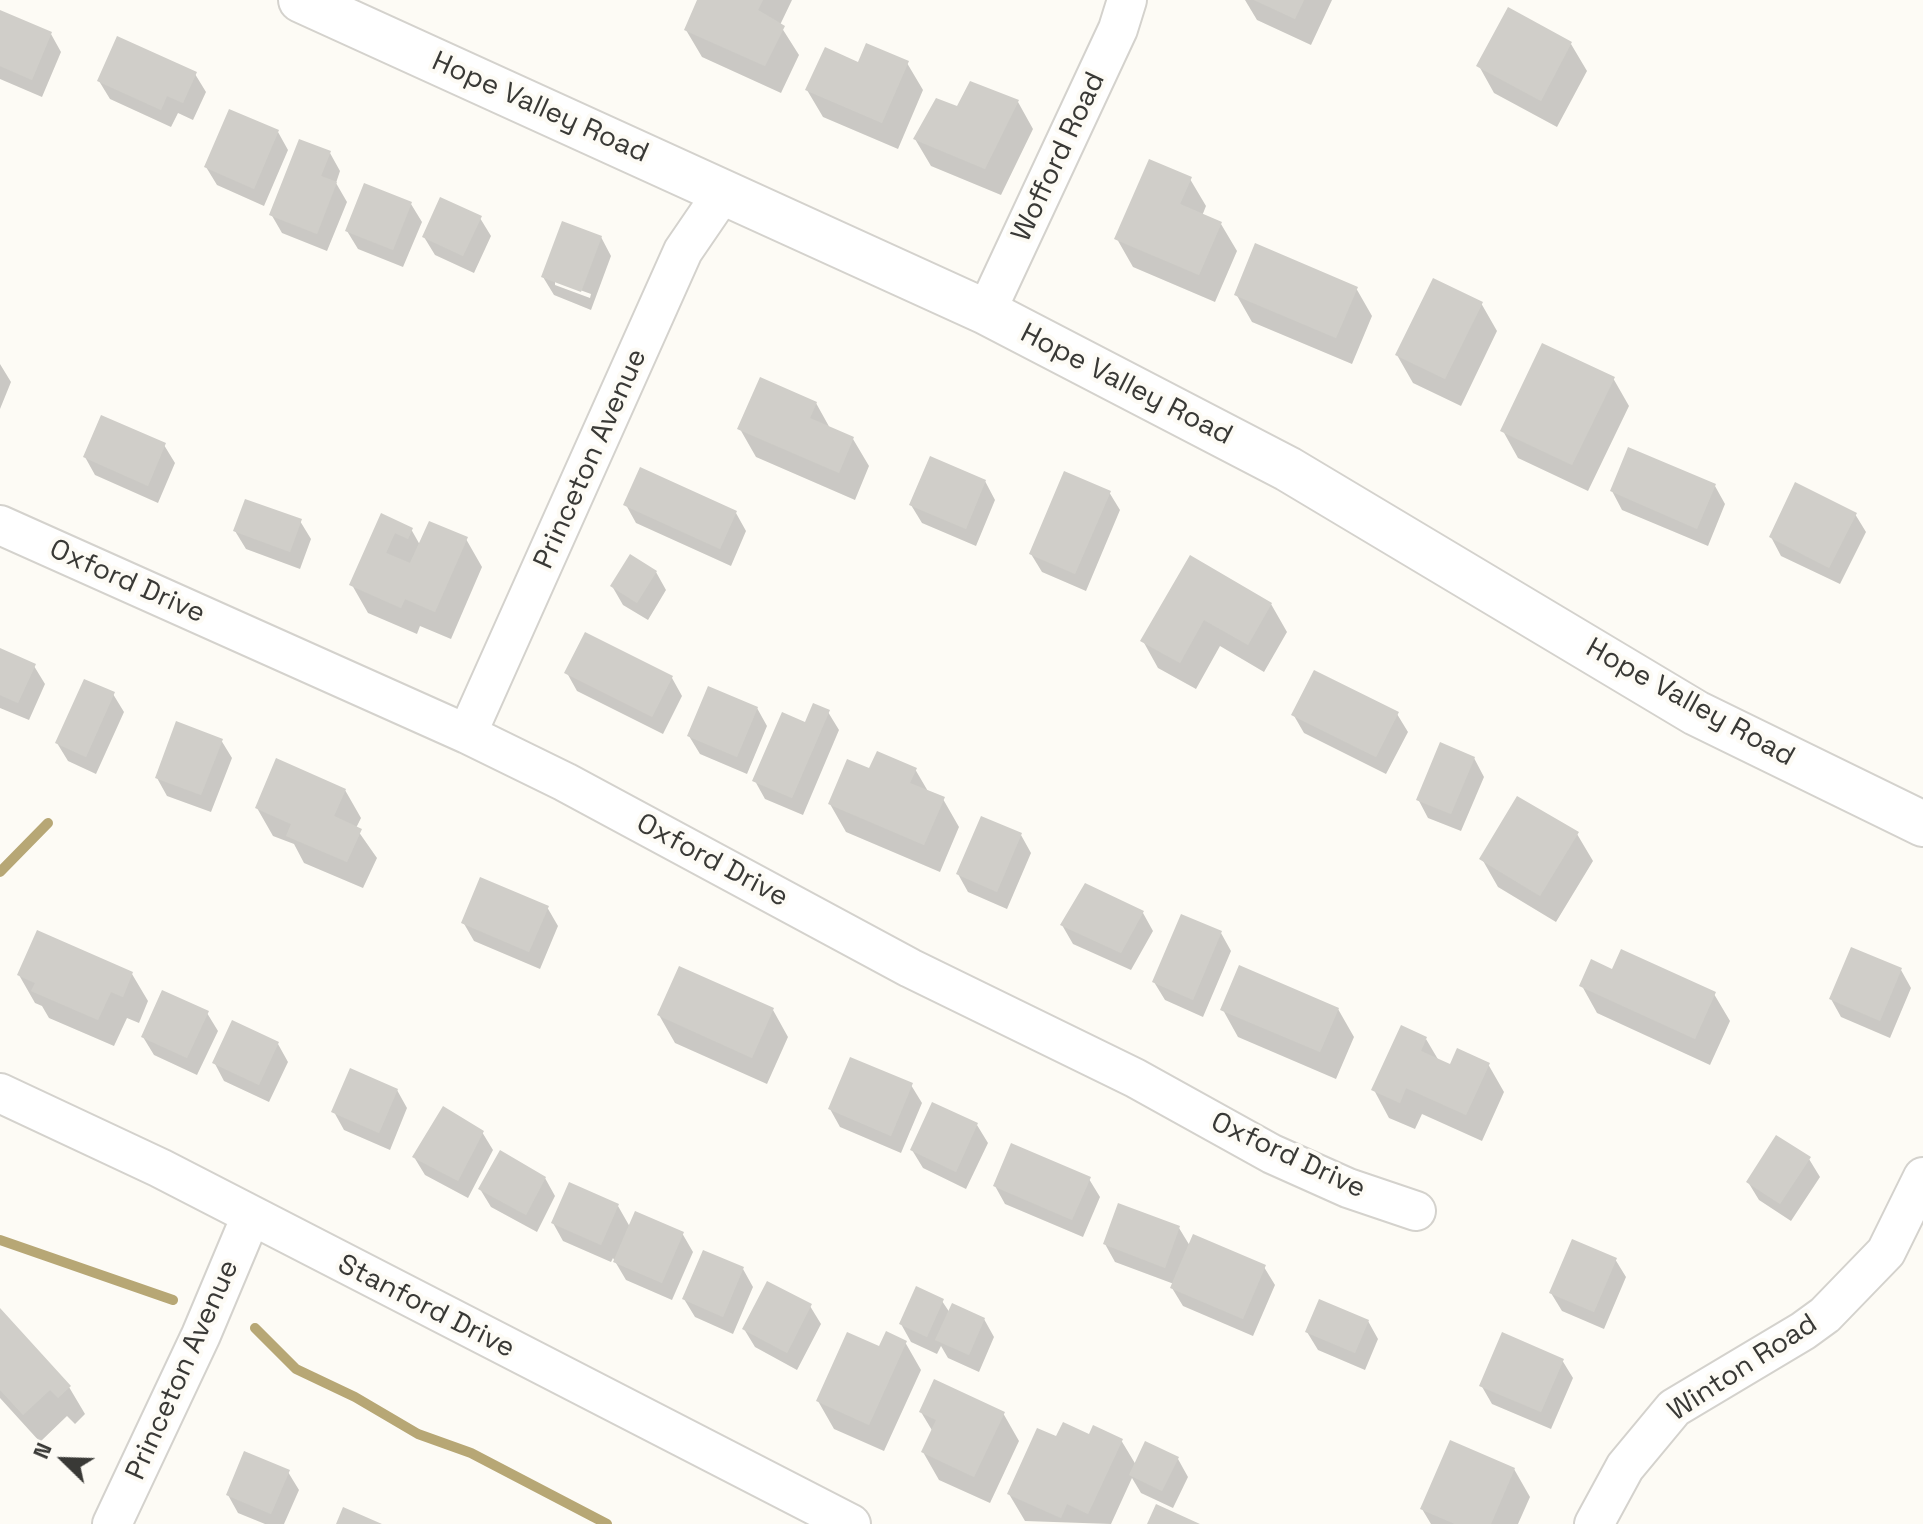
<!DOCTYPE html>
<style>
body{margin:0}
#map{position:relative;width:1923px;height:1524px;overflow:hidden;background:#fdfbf5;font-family:"Space Grotesk",sans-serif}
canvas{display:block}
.north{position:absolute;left:24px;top:1420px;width:80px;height:80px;-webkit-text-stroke:6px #fdfbf5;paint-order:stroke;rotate:293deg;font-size:22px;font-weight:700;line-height:32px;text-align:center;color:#393936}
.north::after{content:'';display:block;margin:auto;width:28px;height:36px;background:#393936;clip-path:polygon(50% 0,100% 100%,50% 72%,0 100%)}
</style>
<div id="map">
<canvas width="1923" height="1524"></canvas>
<div class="north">N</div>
</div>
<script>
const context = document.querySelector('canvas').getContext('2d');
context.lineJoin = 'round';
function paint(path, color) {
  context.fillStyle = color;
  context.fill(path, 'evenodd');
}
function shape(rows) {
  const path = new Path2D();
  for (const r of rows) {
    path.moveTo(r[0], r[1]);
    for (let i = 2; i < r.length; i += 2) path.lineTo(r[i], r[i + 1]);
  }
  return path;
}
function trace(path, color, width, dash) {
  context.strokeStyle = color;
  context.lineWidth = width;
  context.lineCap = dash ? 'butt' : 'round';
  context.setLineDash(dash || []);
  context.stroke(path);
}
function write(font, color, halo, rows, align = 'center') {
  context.font = font + ' "Space Grotesk",sans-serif';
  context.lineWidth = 8;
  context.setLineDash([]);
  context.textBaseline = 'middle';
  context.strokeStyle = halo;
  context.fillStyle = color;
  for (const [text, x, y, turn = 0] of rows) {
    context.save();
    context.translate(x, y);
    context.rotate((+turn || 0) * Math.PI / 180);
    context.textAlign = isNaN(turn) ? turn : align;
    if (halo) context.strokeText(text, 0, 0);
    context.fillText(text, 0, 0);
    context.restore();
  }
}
paint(shape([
 [699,0,792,0,780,25,799,55,781,93,702,57,686,30],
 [1245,0,1332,0,1311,45,1257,20],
 [0,12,51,34,61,52,42,97,0,79],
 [1571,44,1587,71,1557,127,1494,93,1479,66],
 [907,63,923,90,898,149,823,117,807,90,859,65],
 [195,74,206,92,193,120,178,113,171,127,110,99,99,81],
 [1018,102,1033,129,1001,195,931,166,915,139,958,109],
 [278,132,288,150,264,206,217,185,206,167],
 [330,153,340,171,336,183,347,202,327,251,282,233,271,214],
 [1190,179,1206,206,1202,216,1221,224,1237,251,1215,302,1133,267,1117,239],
 [411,204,422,222,403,267,358,249,347,231],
 [480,218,491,236,474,273,435,255,424,237],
 [601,237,611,256,591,310,554,295,543,277],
 [555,281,591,294,590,298,555,285],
 [1356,288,1372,316,1352,364,1252,322,1236,294],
 [1481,303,1497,331,1461,406,1413,383,1397,355],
 [0,364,11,382,0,409],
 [1613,378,1629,406,1588,491,1518,458,1503,431],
 [816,403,831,430,853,439,869,466,855,500,756,457,740,429],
 [164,445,175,463,158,503,95,475,85,457],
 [985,481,995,500,976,546,922,523,911,505],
 [1715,486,1725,504,1708,546,1622,510,1612,491],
 [1109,492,1120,510,1086,591,1042,572,1031,554],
 [626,505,736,513,746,531,731,566,636,523],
 [1855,514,1866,532,1840,584,1781,556,1771,537],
 [382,516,411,529,420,545,466,539,482,567,451,639,420,626,417,634,368,613,352,585],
 [300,521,311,539,300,569,246,549,235,531],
 [1190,558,1271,604,1287,632,1264,672,1220,646,1196,689,1158,668,1143,641],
 [656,572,666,590,648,620,623,605,612,586],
 [0,650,34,666,45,684,29,720,0,708],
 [567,673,672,678,682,696,663,734,577,691],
 [113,694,124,712,96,774,68,761,57,743],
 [757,708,767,726,747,774,700,754,689,736],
 [828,712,839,730,803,815,765,799,755,781],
 [1293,714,1397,714,1408,732,1386,774,1304,733],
 [221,740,232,758,211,812,167,796,157,778],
 [1474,758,1484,777,1461,831,1428,818,1418,799],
 [915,769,929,793,943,799,959,827,940,872,846,832,830,804,870,771],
 [345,790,361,818,356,828,377,858,363,888,304,863,294,844,273,836,257,808],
 [1577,834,1593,861,1556,922,1498,887,1482,859],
 [1021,835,1031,853,1007,909,968,892,958,874],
 [547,907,558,926,540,969,474,941,463,922],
 [1143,913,1153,931,1131,970,1073,944,1062,925],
 [1221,933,1231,951,1203,1017,1165,1000,1154,982],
 [1901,970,1911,988,1890,1038,1841,1017,1831,999],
 [1613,972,1714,994,1730,1021,1710,1065,1597,1013,1582,986],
 [132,974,148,1001,139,1023,127,1018,114,1046,49,1018,42,1006,35,1003,19,975],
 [1338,1009,1354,1037,1336,1079,1238,1037,1223,1010],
 [773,1010,788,1037,767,1084,675,1043,659,1015],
 [207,1013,218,1031,197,1075,154,1055,143,1037],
 [1426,1039,1439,1061,1451,1066,1488,1064,1504,1092,1482,1141,1422,1114,1415,1129,1389,1118,1374,1090],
 [278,1044,288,1062,269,1102,224,1081,214,1062],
 [911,1085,922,1103,901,1153,840,1127,830,1109],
 [397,1090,407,1108,390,1150,344,1130,334,1112],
 [977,1125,988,1143,966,1189,923,1168,912,1150],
 [482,1132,493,1150,468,1198,425,1175,414,1157],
 [1809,1159,1820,1177,1791,1221,1759,1200,1748,1182],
 [545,1178,555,1196,537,1232,491,1207,480,1189],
 [1089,1179,1100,1197,1083,1237,1005,1204,995,1186],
 [618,1206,630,1227,682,1233,693,1252,672,1300,626,1280,613,1258,611,1262,563,1241,553,1223],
 [1179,1228,1190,1246,1264,1267,1275,1285,1253,1336,1183,1306,1172,1288,1174,1284,1115,1262,1105,1244],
 [1615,1259,1626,1277,1604,1329,1562,1311,1551,1293],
 [743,1269,753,1287,733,1334,695,1317,684,1299],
 [942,1301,950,1313,984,1319,994,1337,979,1372,948,1358,941,1346,937,1354,911,1342,901,1324],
 [810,1306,821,1324,797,1370,755,1347,744,1329],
 [0,1311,69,1387,85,1414,75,1424,67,1416,40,1442,0,1398],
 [1368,1321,1378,1339,1365,1370,1318,1350,1307,1332],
 [905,1342,921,1370,884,1451,834,1429,818,1401,880,1349],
 [1562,1360,1573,1378,1551,1429,1492,1404,1481,1385],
 [921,1412,1003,1413,1019,1441,990,1503,939,1480,923,1452,933,1432],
 [1090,1437,1121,1440,1136,1465,1178,1459,1188,1477,1173,1508,1141,1493,1132,1478,1111,1524,1025,1521,1009,1494,1057,1439],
 [1514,1469,1530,1497,1518,1524,1431,1524,1422,1509],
 [288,1472,299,1490,284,1524,265,1524,238,1513,228,1495]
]), '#0003');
trace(shape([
 [0,872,48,823],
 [0,1240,173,1300],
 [255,1328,296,1369,355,1397,418,1434,471,1453,607,1524]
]), '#b7a775', 10);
paint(shape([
 [697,0,763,0,758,10,785,26,765,66,684,30],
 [1254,0,1304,0,1295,19],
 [1508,7,1572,42,1541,101,1476,66],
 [0,10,52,32,32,80,0,66],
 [117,36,197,72,183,103,167,96,161,110,97,81],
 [866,43,909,61,882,123,805,90,825,47,858,62],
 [970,81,1019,100,985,169,913,139,936,98,957,106],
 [229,109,279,130,254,189,204,167],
 [299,139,331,151,321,176,337,182,317,234,269,215],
 [1149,159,1192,177,1180,204,1222,222,1199,275,1114,239],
 [364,183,412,202,393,250,345,231],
 [440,197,482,216,463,256,422,237],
 [562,221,602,236,581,292,541,277],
 [1255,243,1358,287,1336,338,1234,295],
 [1433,278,1483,302,1445,379,1395,355],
 [1542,343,1615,377,1572,465,1500,431],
 [760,377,817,402,810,418,854,437,839,473,737,429],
 [101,415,166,443,148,486,83,457],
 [1628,447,1716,484,1697,529,1610,491],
 [930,456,986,480,966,529,909,505],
 [640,467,737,511,720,549,623,505],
 [1064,471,1111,491,1075,574,1029,554],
 [1795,482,1857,513,1829,568,1769,537],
 [245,499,302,519,290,552,233,531],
 [381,513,413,528,408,539,395,533,386,553,410,563,429,521,468,537,435,612,405,599,401,608,349,585],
 [630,554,657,571,637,603,610,586],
 [1190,555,1272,603,1248,645,1204,620,1180,663,1140,641],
 [585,632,673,676,652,717,564,673],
 [0,648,36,664,18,703,0,695],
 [1314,670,1399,712,1376,757,1291,715],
 [84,679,115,692,86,757,55,743],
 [708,686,758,707,737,757,687,736],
 [813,703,830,710,792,798,752,781,782,712,805,722],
 [176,721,223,739,201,795,155,778],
 [1440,742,1475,757,1451,814,1416,800],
 [877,751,917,768,910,783,945,797,924,845,828,804,847,759,869,768],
 [276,758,346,789,334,816,362,829,347,862,286,836,291,824,255,808],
 [1517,796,1579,832,1540,896,1479,859],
 [981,816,1022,833,997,892,956,874],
 [480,877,549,906,529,952,461,923],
 [1085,883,1144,911,1121,953,1060,925],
 [1181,914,1222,931,1193,1000,1152,982],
 [37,930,133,972,123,997,111,992,98,1020,31,991,35,983,17,975],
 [1851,947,1902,968,1880,1021,1829,999],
 [1621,949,1716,992,1695,1039,1579,986,1591,959,1612,969],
 [1239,965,1339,1008,1320,1052,1220,1010],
 [679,966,774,1008,752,1058,657,1015],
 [162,990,209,1011,187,1058,141,1037],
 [232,1020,279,1042,259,1085,212,1063],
 [1401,1025,1427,1037,1421,1051,1450,1064,1457,1048,1490,1063,1466,1115,1406,1088,1400,1103,1371,1090],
 [850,1057,913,1083,891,1136,828,1109],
 [350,1068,398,1089,379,1133,331,1112],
 [932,1102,978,1123,956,1172,910,1150],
 [443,1106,484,1131,458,1181,412,1157],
 [1776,1135,1811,1157,1780,1204,1746,1182],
 [1011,1143,1091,1177,1072,1220,993,1186],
 [500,1150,546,1177,526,1215,478,1189],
 [569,1182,619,1204,601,1245,551,1223],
 [1118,1203,1180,1226,1165,1268,1103,1244],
 [635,1211,684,1232,662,1283,613,1262],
 [1193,1234,1266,1265,1243,1319,1170,1288],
 [1572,1239,1617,1258,1594,1312,1549,1293],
 [703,1250,744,1267,723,1317,682,1299],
 [767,1281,812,1304,787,1353,742,1329],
 [916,1286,944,1299,927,1337,899,1324],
 [1319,1299,1369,1320,1355,1353,1305,1332],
 [952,1303,985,1318,969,1355,935,1340],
 [0,1308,71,1386,58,1398,50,1390,23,1415,0,1390],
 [886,1331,907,1341,869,1425,816,1401,847,1332,879,1346],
 [1502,1332,1564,1359,1541,1412,1479,1386],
 [934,1379,1005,1412,974,1477,921,1452,936,1420,919,1412],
 [1063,1422,1089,1434,1093,1425,1123,1439,1088,1514,1067,1504,1061,1518,1007,1494,1037,1428,1056,1436],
 [1450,1440,1515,1468,1491,1524,1455,1524,1420,1509],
 [1145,1441,1179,1457,1162,1491,1129,1475],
 [244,1451,290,1470,271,1514,226,1495],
 [1156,1504,1200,1524,1147,1524],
 [343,1507,382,1524,336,1524]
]), '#d0cec9');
const minor = shape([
 [986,312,1118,29,1127,0],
 [0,525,467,734,565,782,910,968,1135,1078,1272,1154,1348,1188,1416,1211],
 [467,734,683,251,724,191],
 [0,1093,160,1168,851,1524],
 [112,1524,201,1335,251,1216],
 [1594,1524,1625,1467,1674,1408,1803,1331,1825,1315,1886,1252,1923,1177]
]);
const secondary = shape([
 [301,0,986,312,1288,469,1696,713,1923,824]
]);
trace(minor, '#d4d2cd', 42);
trace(secondary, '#d4d2cd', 48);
trace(minor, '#fff', 38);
trace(secondary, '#fff', 44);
write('28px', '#393936', '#fdfbf5', [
 ["Hope Valley Road",540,108,24],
 ["Wofford Road",1059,157,-65],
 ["Hope Valley Road",1126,385,27],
 ["Princeton Avenue",591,459,-66],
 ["Oxford Drive",127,582,24],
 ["Hope Valley Road",1690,703,29],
 ["Oxford Drive",712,861,28],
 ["Oxford Drive",1288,1156,25],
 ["Stanford Drive",426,1307,27],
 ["Winton Road",1743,1368,-33],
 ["Princeton Avenue",183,1370,-66]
]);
</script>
